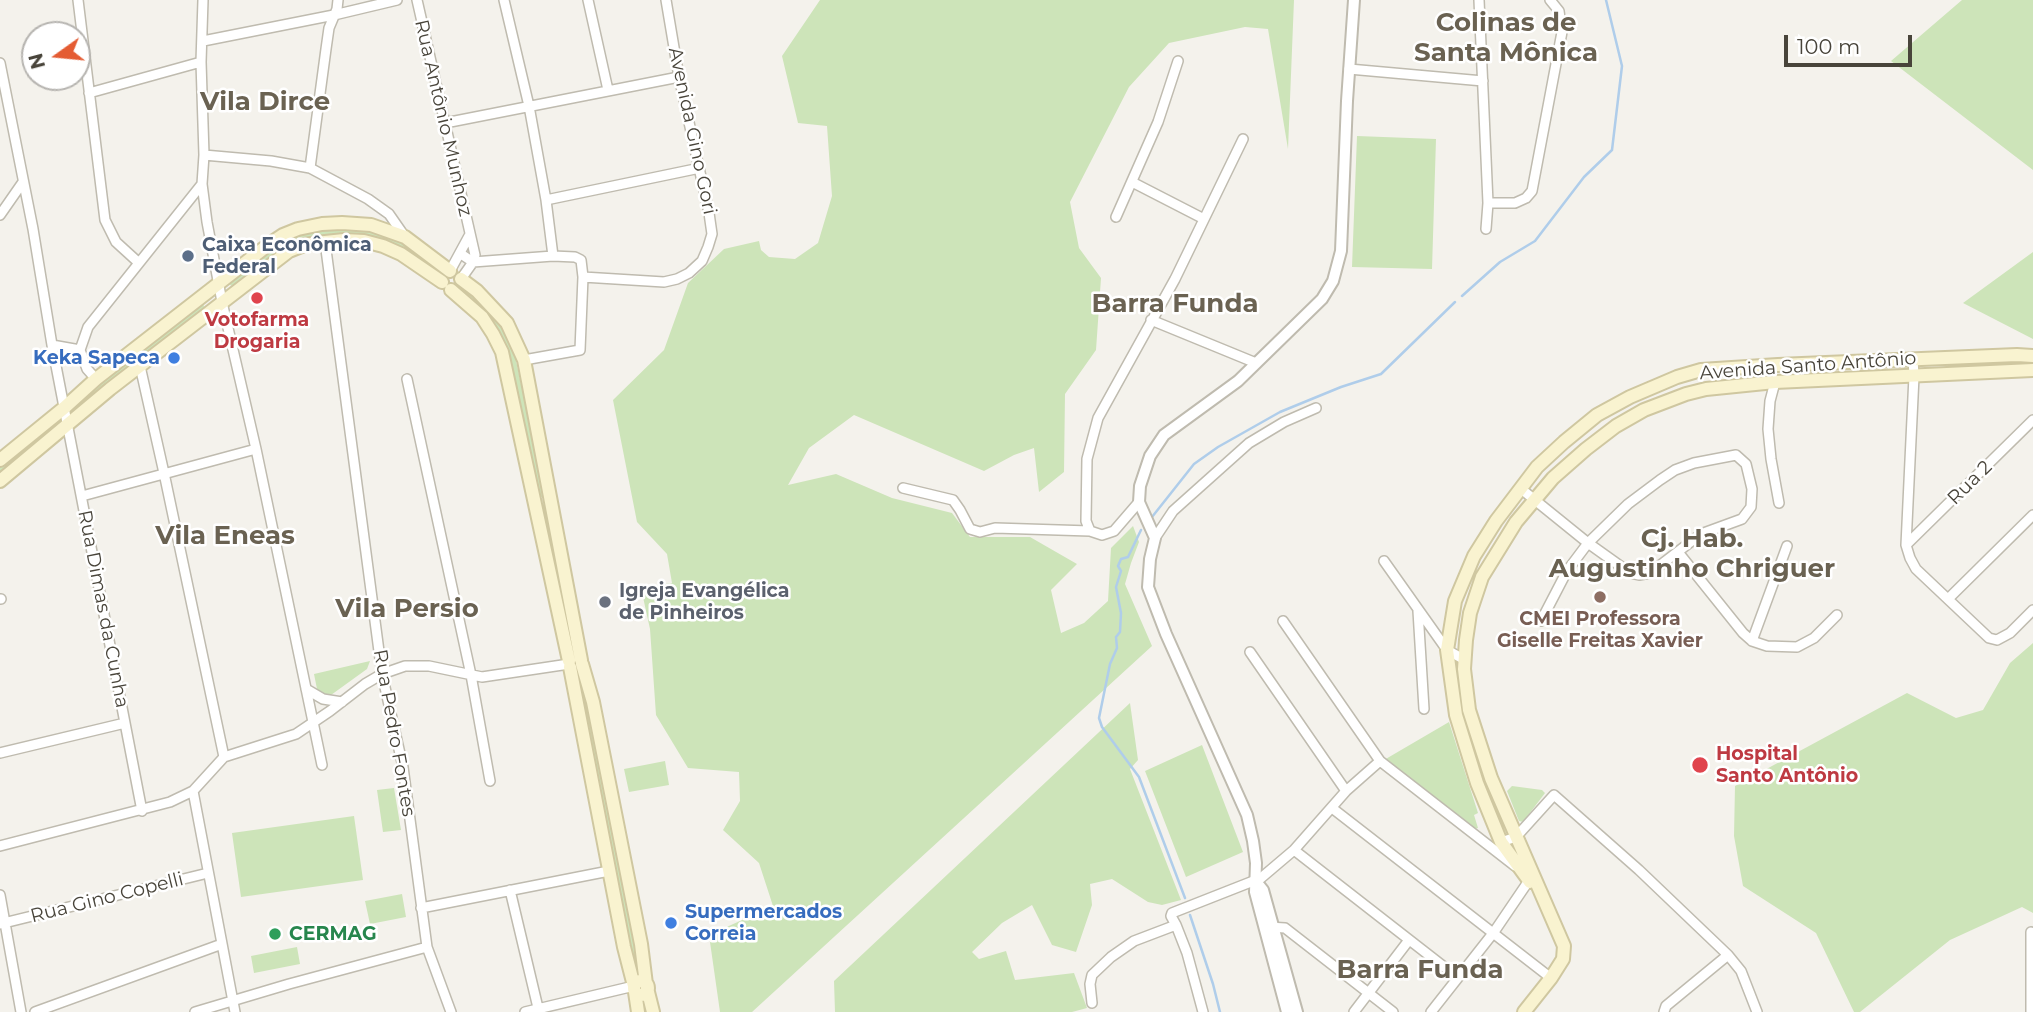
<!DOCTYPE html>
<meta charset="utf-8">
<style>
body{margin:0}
#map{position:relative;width:2033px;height:1012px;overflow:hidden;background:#f4f2ec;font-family:Montserrat,sans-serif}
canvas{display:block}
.north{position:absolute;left:21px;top:21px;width:70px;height:70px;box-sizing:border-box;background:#fff;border:2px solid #b6b4b0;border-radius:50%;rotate:255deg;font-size:19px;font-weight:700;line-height:28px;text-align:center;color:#48443a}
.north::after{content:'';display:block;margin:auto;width:24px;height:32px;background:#e45c33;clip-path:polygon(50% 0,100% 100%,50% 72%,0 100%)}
.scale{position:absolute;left:1784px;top:35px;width:128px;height:32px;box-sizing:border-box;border:4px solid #48443a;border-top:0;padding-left:9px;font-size:21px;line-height:24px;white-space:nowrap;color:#48443a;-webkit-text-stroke:5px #fff;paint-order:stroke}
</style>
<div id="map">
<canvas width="2033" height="1012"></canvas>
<div class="north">N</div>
<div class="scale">100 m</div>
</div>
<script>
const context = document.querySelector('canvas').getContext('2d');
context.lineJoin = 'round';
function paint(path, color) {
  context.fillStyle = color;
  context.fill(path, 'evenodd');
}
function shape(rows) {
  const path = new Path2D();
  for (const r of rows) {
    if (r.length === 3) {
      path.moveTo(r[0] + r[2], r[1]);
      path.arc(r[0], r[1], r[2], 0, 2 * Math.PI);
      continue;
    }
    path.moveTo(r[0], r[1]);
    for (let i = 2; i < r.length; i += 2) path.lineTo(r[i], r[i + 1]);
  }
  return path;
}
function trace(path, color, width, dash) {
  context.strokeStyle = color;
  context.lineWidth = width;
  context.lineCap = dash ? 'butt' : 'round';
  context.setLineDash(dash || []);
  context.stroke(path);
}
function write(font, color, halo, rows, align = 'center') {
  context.font = font + ' Montserrat,sans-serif';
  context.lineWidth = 5;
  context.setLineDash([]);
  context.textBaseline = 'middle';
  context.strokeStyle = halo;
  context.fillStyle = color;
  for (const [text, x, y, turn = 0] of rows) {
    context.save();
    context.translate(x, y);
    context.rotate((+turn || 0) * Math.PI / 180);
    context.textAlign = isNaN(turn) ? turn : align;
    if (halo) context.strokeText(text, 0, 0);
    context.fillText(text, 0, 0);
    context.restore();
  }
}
paint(shape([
 [820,0,1294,0,1288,149,1268,29,1245,27,1169,43,1129,87,1070,202,1079,248,1101,278,1096,350,1065,394,1064,472,1039,492,1034,448,1014,455,984,471,854,415,809,448,788,485,836,474,892,498,952,513,970,537,1030,537,1077,564,1051,590,1061,633,1084,623,1108,601,1111,548,1133,526,1139,542,1131,563,1125,584,1152,646,752,1012,720,1012,709,935,773,906,759,863,723,830,740,801,739,772,688,768,656,715,650,629,641,588,672,583,667,554,637,522,613,400,664,350,688,283,724,249,759,241,761,250,769,257,795,259,818,243,832,196,827,126,798,123,782,56],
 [1962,0,2033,0,2033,170,1891,61],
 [1357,136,1436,139,1432,269,1352,267],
 [331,228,371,231,398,240,436,267,437,271,435,273,403,251,315,238,235,287,230,285,231,281,275,247,290,238,301,234],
 [2033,252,2033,339,1963,303],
 [468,287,503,326,514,351,544,493,542,497,539,498,523,432,519,396,508,354,463,294],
 [203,302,204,307,76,412,72,407],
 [60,419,61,423,0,474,0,465],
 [544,512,548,516,575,652,572,653,543,515],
 [2033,643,2033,913,2022,907,1950,940,1860,1012,1854,1012,1816,933,1743,886,1734,836,1735,786,1907,693,1956,718,1983,710,2010,663],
 [370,661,367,669,331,695,322,694,317,689,314,674],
 [579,672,598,759,641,974,639,976,637,975,575,673],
 [1130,703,1138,760,1130,769,1181,900,1162,905,1148,902,1112,879,1090,884,1092,905,1076,952,1052,945,1032,905,1002,923,972,952,979,959,1006,951,1015,980,1074,973,1087,1008,1072,1012,835,1012,834,981],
 [1449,722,1478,813,1474,815,1478,828,1472,830,1384,760],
 [1202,745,1243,852,1186,877,1145,771],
 [665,761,669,785,629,792,624,769],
 [1512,786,1542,790,1545,793,1523,822,1519,821,1507,791],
 [394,788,401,830,383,832,377,790],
 [354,816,363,880,241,897,232,833],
 [402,894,406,917,370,924,365,901],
 [297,947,300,964,254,973,251,956]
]), '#cde4b9');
trace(shape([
 [1462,296,1500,262,1535,241,1584,177,1612,150,1622,66,1606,0],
 [1152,517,1194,464,1218,447,1280,412,1341,387,1381,374,1455,302],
 [1141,530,1128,557,1121,559,1118,566,1121,571,1116,587,1121,613,1120,632,1116,637,1117,648,1110,664,1099,718,1102,727,1139,777,1185,898],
 [1190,915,1213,984,1220,1012]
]), '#afcdea', 2.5);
const minor = shape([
 [78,0,105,220,116,242,139,263],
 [203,0,201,62,204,155,202,184,207,222,222,302,256,449,322,765],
 [417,0,475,255,473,262,461,279],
 [504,0,529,106,546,200,553,256],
 [588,0,608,90],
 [1479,0,1488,203,1486,229],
 [203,41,334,15,397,0],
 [0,63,33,229,52,345,142,811],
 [1349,69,1483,81],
 [89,93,201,62],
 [445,123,679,77],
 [204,155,271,161,310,168,368,199,389,214,405,237],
 [310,168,326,49,329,28,337,9,338,0],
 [1132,182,1204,219],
 [546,200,700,168],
 [1488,203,1515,203,1526,198,1532,191,1562,32,1559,11,1550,0],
 [0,215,23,182],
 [1116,217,1158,122,1178,61],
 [325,242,382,674,403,767,427,947,451,1012],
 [461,254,473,262,553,256,575,257,581,260,583,277,580,350,524,360],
 [450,271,469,236],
 [583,277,664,282,677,279,689,273,702,261,708,247,712,234,709,213,679,77,666,0],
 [1151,320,1256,363],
 [52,345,80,350],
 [1913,359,1914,376,1906,545,1910,558,1916,569,1989,638,1997,640,2010,633,2033,610],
 [140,366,164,473,224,757],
 [96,379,87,369,80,350,88,327,202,184],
 [407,379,471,675,490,781],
 [1775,382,1770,401,1768,429,1771,459,1779,503],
 [903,488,953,500,960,510,970,529,980,532,995,528,1090,531],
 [1520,488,1588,543,1630,573,1639,575,1650,573,1701,534,1742,519,1751,507,1752,489,1746,464,1736,455,1694,463,1675,470,1660,480,1628,504,1588,543,1567,571,1541,621],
 [82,496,256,449],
 [1139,502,1114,531,1102,535,1090,531,1086,521,1087,459,1098,418,1175,279,1243,139],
 [1155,538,1173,511,1249,443,1284,422,1316,408],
 [1906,545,2033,420],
 [1678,552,1743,633,1752,641,1767,646,1797,647,1814,638,1837,615],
 [1384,561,1447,650,1465,660],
 [0,599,1,599],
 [1948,599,2033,515],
 [1418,611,1424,709],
 [1283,621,1380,761,1515,866],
 [1752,641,1787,546],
 [1250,652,1346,791],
 [306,689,323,699,342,702],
 [0,753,125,723],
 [193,791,235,1012],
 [1332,808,1551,978],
 [1501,842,1516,837,1554,795,1639,870,1728,955,1741,971,1757,1012],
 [0,846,170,802,193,791,224,757,296,734,330,711,365,684,382,674,405,666,429,666,482,677,569,664],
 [1294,850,1457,977],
 [510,890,539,1012],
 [0,895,21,1012],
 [421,908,609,871],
 [0,924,208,873],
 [1176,925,1187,953,1203,1012],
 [1269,927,1285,928,1393,1012],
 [2031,932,2031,1012],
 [1092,1003,1090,984,1092,975,1111,957,1134,941,1176,925,1171,916,1172,913,1261,878,1294,850,1346,791,1380,761],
 [35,1012,222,944],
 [195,1012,289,984,427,947],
 [525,1012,634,986],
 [1354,1012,1409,940],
 [1431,1012,1494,932,1532,876],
 [1664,1012,1666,1006,1728,955]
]);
const tertiary = shape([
 [1255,880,1263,890,1297,1012],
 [1287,1012,1255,892,1256,863,1253,841,1247,815,1166,634,1148,587,1150,559,1155,538,1139,502,1140,486,1150,456,1164,435,1238,381,1322,299,1333,281,1341,251,1347,101,1354,0]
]);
const secondary = shape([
 [461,279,477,291,507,323,524,360,581,660],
 [451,290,482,317,493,334,502,352,569,661],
 [0,460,64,408,96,379,268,245,283,235,298,229,322,224,342,223,371,225,405,237,450,271],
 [0,481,110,389,289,251,304,245,325,242,344,240,364,241,383,246,401,254,442,282],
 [582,664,593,702,641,944,646,984],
 [570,667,624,947,634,986],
 [1530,882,1501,842,1477,783,1456,715,1447,650,1455,601,1474,556,1496,521,1537,467,1564,442,1597,415,1630,397,1677,377,1701,370,1778,365,2017,355,2033,356],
 [641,988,7],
 [647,988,653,1012],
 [635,992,638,1012],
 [1524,1012,1551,978,1563,959,1564,946,1491,778,1469,710,1464,669,1466,640,1470,613,1482,577,1516,522,1553,478,1586,449,1616,426,1644,410,1686,394,1706,389,1775,382,2033,370]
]);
trace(minor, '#bfbbaf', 12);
trace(tertiary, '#bfbbaf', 14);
trace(secondary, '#cfc7a0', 16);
trace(minor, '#fff', 9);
trace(tertiary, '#fff', 10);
trace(secondary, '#f9f3d0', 12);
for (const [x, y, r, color] of [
 [188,256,7,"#5c6f8a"],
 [257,298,7,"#e0444e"],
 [174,358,7,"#3f7fe0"],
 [1600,597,7,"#8d6e63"],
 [605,602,7,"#6b7280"],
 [1700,765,9,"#e0444e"],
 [671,923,7,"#3f7fe0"],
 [275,934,7,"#2e9e5b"]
]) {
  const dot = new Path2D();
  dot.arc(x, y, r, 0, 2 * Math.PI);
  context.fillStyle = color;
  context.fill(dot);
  trace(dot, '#fff', 2.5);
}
write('19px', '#48443a', '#fff', [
 ["Rua Antônio Munhoz",443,118,77],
 ["Avenida Gino Gori",692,131,78],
 ["Avenida Santo Antônio",1808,366,-4],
 ["Rua 2",1970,483,-45],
 ["Rua Dimas da Cunha",103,609,79],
 ["Rua Pedro Fontes",394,733,80],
 ["Rua Gino Copelli",107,898,-14]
]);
write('bold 19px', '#4e5e75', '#fff', [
 ["Caixa Econômica",202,245],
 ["Federal",202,267]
], 'left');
write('bold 19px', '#be3a42', '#fff', [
 ["Votofarma",257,320],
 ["Drogaria",257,342],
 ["Hospital",1716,754,"left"],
 ["Santo Antônio",1716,776,"left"]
]);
write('bold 19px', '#366cbe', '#fff', [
 ["Keka Sapeca",160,358],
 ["Supermercados",685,912,"left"],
 ["Correia",685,934,"left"]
], 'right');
write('bold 19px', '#5b616d', '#fff', [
 ["Igreja Evangélica",619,591],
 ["de Pinheiros",619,613]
], 'left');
write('bold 19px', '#785e54', '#fff', [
 ["CMEI Professora",1600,619],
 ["Giselle Freitas Xavier",1600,641]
]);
write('bold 19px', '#27864d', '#fff', [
 ["CERMAG",289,934]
], 'left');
write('bold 26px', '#6a6252', '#fff', [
 ["Colinas de",1506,23],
 ["Santa Mônica",1506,53],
 ["Vila Dirce",265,102],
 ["Barra Funda",1175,304],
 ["Vila Eneas",225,536],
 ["Cj. Hab.",1692,539],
 ["Augustinho Chriguer",1692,569],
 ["Vila Persio",407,609],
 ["Barra Funda",1420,970]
]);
</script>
